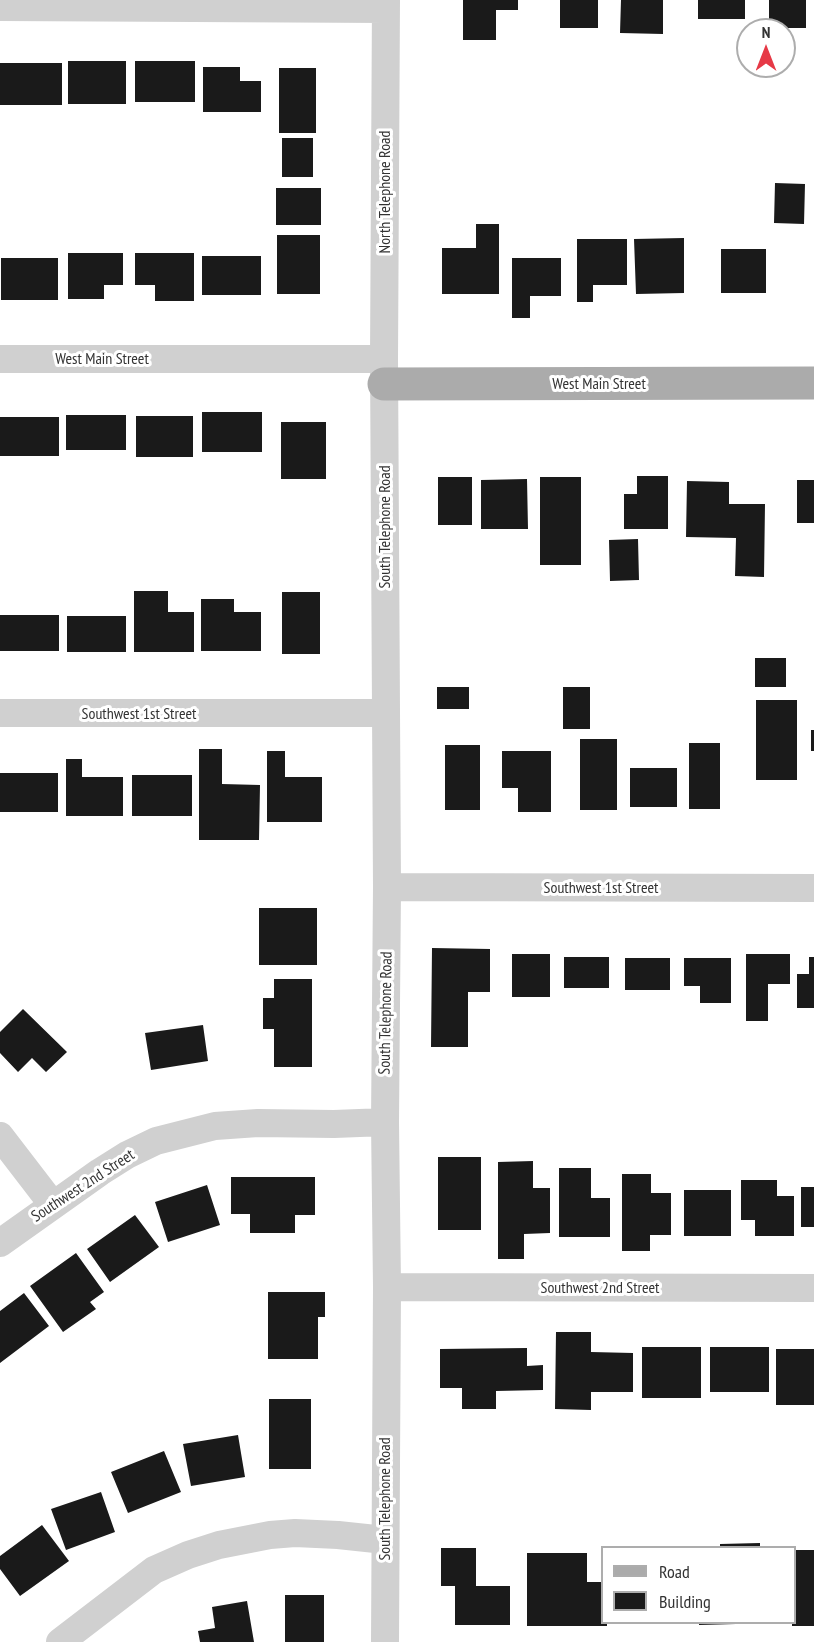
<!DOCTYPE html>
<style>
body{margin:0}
#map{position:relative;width:814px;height:1642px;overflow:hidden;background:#fff;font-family:"PT Sans Narrow",sans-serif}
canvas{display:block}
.legend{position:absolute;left:601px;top:1546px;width:195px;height:78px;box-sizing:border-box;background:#fff;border:2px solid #adadad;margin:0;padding:8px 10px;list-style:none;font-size:18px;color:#333}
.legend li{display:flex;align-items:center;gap:12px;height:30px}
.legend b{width:30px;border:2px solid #adadad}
.north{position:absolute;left:736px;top:18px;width:60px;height:60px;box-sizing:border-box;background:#fff;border:2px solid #adadad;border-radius:50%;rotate:0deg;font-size:16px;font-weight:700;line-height:24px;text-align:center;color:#333}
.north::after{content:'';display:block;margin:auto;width:21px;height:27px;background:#e63946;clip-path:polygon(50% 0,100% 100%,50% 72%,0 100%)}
</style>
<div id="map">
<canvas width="814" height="1642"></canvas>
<ul class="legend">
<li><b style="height:8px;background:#ababab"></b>Road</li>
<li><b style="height:16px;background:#1a1a1a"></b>Building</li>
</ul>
<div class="north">N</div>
</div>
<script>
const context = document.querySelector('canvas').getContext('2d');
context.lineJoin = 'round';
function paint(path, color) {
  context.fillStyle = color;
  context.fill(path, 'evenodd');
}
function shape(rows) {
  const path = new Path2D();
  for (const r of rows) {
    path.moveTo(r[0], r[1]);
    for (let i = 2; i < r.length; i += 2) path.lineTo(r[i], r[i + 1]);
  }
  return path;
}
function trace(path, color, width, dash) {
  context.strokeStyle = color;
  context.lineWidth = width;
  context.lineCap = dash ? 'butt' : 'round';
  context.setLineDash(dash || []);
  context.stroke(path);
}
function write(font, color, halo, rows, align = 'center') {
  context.font = font + ' "PT Sans Narrow",sans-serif';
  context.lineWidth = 6;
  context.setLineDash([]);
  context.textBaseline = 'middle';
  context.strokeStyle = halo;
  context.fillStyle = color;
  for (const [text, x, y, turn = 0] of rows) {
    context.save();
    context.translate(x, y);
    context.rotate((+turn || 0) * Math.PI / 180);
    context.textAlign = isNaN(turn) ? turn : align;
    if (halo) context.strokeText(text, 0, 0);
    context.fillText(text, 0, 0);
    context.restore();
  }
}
paint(shape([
 [463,0,518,0,518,10,496,10,496,40,463,40],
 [560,0,598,0,598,28,560,28],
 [621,0,663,0,663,34,620,33],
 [698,0,745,0,745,19,698,19],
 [769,0,806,0,806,28,769,28],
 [68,61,126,61,126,104,68,104],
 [135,61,195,61,195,102,135,102],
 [0,63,62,63,62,105,0,105],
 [203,67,240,67,240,81,261,81,261,112,203,112],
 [279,68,316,68,316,133,279,133],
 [282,138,313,138,313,177,282,177],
 [775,183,805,184,804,224,774,223],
 [276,188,321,188,321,225,276,225],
 [476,224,499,224,499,294,442,294,442,248,476,248],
 [277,235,320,235,320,294,277,294],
 [684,238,684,293,636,294,634,239],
 [577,239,627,239,627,285,593,285,593,302,577,302],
 [721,249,766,249,766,293,721,293],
 [68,253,123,253,123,285,104,285,104,299,68,299],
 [135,253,194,253,194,301,155,301,155,285,135,285],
 [202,256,261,256,261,295,202,295],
 [1,258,58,258,58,300,1,300],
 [512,258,561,258,561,296,530,296,530,318,512,318],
 [202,412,262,412,262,452,202,452],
 [66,415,126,415,126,450,66,450],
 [136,416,193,416,193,457,136,457],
 [0,417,59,417,59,456,0,456],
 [281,422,326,422,326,479,281,479],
 [637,476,668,476,668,529,624,529,624,494,637,494],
 [438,477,472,477,472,525,438,525],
 [540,477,581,477,581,565,540,565],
 [527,479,528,529,481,529,481,480],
 [797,480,814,480,814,523,797,523],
 [687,481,729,482,729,504,765,504,764,577,735,576,736,538,686,537],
 [638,539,639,580,610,581,609,540],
 [134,591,168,591,168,612,194,612,194,652,134,652],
 [282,592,320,592,320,654,282,654],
 [201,599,234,599,234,612,261,612,261,651,201,651],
 [0,615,59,615,59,651,0,651],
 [67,616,126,616,126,652,67,652],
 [755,658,786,658,786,687,755,687],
 [437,687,469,687,469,709,437,709],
 [563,687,590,687,590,729,563,729],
 [756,700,797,700,797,780,756,780],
 [811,730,814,730,814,751,811,751],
 [580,739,617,739,617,810,580,810],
 [689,743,720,743,720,809,689,809],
 [445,745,480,745,480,810,445,810],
 [199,749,222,749,222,784,260,785,259,840,199,840],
 [267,751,285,751,285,777,322,777,322,822,267,822],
 [502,751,551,751,551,812,518,812,518,788,502,788],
 [66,759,82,759,82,777,123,777,123,816,66,816],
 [630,768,677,768,677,807,630,807],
 [0,773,58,773,58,812,0,812],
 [132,775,192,775,192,816,132,816],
 [259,908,317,908,317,965,259,965],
 [432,948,490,949,490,992,468,992,468,1047,431,1047],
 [512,954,550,954,550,997,512,997],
 [746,954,790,954,790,984,768,984,768,1021,746,1021],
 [564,957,609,957,609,988,564,988],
 [809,957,814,957,814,1008,797,1008,797,974,809,974],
 [625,958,670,958,670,990,625,990],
 [684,958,731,958,731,1003,700,1003,700,986,684,986],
 [274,979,312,979,312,1067,274,1067,274,1029,263,1029,263,998,274,998],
 [23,1009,67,1052,46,1072,32,1058,18,1072,0,1053,0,1032],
 [203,1025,208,1061,151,1070,145,1033],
 [438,1157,481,1157,481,1230,438,1230],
 [533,1161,533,1188,550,1188,550,1233,524,1234,524,1259,498,1259,498,1162],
 [559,1168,591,1168,591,1198,610,1198,610,1237,559,1237],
 [622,1174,651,1174,651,1193,671,1193,671,1235,650,1235,650,1251,622,1251],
 [231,1177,315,1177,315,1215,295,1215,295,1233,250,1233,250,1214,231,1214],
 [741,1180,777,1180,777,1196,794,1196,794,1236,755,1236,755,1220,741,1220],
 [207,1185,220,1225,168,1242,155,1202],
 [801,1187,814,1187,814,1227,801,1227],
 [684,1190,731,1190,731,1236,684,1236],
 [135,1215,159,1247,110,1282,87,1249],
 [76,1253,104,1292,90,1302,96,1309,63,1332,30,1286],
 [268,1292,325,1292,325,1317,318,1317,318,1359,268,1359],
 [24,1293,49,1326,0,1363,0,1311],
 [556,1332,591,1332,591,1352,633,1353,633,1392,591,1392,591,1410,555,1409],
 [642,1347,701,1347,701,1398,642,1398],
 [710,1347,769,1347,769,1392,710,1392],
 [527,1348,527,1366,543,1365,543,1390,496,1391,496,1409,462,1409,462,1388,440,1388,440,1349],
 [776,1349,814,1349,814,1405,776,1405],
 [269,1399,311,1399,311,1469,269,1469],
 [238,1435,245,1477,191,1486,183,1444],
 [164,1451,181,1492,128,1513,111,1472],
 [101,1492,115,1532,66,1550,51,1509],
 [42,1525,69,1561,20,1596,0,1569,0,1556],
 [760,1543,760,1548,720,1548,720,1544],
 [441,1548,476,1548,476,1586,510,1586,510,1625,455,1625,455,1586,441,1586],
 [794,1550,814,1550,814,1626,792,1626,792,1622,794,1622],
 [527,1553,587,1553,587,1582,602,1582,602,1622,607,1622,607,1626,527,1626],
 [285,1595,324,1595,324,1642,285,1642],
 [247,1601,254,1642,200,1642,198,1631,215,1628,212,1607],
 [699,1622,736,1622,736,1624,699,1625]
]), '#1a1a1a');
trace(shape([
 [0,7,386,9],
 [0,359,384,359],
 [0,713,385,713],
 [387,887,814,888],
 [0,1136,53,1205],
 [0,1243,100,1172,127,1155,156,1141,215,1126,258,1123,334,1124,385,1122],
 [387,1287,814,1288],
 [60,1642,154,1570,188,1555,219,1545,270,1535,295,1533,338,1535,385,1540],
 [385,1642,387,1287,385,1122,387,887,384,359,386,0]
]), '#d0d0d0', 28);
trace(shape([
 [384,384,814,383]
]), '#ababab', 33);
write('16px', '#333', '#fff', [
 ["North Telephone Road",385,192,-90],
 ["West Main Street",102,359],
 ["West Main Street",599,384],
 ["South Telephone Road",385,527,-90],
 ["Southwest 1st Street",139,714],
 ["Southwest 1st Street",601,888],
 ["South Telephone Road",386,1013,-89],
 ["Southwest 2nd Street",83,1186,-33],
 ["Southwest 2nd Street",600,1288],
 ["South Telephone Road",385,1499,-90]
]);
</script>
